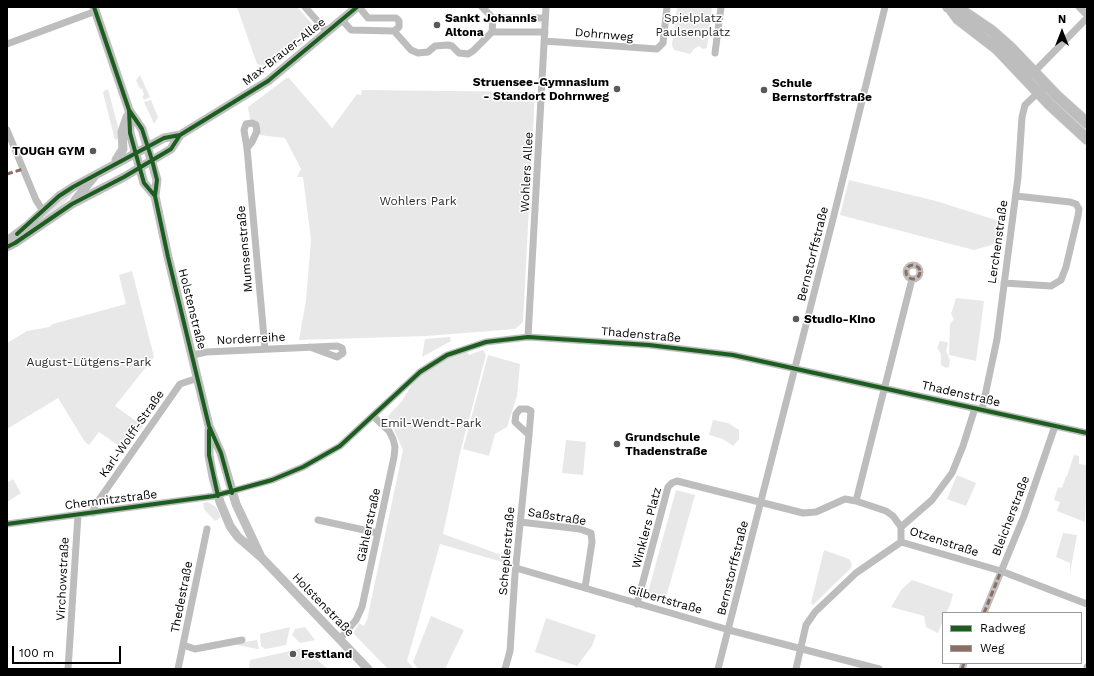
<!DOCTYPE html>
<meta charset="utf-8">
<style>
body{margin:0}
#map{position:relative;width:1094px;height:676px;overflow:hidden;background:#fff;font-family:"Work Sans",sans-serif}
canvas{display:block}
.frame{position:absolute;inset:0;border:8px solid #000;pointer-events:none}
.legend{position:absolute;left:942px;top:612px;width:140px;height:52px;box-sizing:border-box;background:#fff;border:1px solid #999;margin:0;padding:5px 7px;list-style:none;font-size:12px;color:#000}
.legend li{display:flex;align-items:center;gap:8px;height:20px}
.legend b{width:20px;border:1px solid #999}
.north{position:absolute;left:1042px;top:12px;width:40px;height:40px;-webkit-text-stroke:3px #fff;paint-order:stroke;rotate:0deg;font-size:11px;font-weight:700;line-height:16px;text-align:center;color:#000}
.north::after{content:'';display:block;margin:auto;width:14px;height:18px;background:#000;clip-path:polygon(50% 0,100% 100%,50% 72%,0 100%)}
.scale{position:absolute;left:12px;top:646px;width:109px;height:18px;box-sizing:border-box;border:2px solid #000;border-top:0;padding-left:5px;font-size:12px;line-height:14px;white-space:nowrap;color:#000;-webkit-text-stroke:3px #fff;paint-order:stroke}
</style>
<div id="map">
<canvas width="1094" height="676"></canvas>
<div class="frame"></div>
<ul class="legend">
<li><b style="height:5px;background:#1b5e20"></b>Radweg</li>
<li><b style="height:5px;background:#8d6e63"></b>Weg</li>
</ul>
<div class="north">N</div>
<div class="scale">100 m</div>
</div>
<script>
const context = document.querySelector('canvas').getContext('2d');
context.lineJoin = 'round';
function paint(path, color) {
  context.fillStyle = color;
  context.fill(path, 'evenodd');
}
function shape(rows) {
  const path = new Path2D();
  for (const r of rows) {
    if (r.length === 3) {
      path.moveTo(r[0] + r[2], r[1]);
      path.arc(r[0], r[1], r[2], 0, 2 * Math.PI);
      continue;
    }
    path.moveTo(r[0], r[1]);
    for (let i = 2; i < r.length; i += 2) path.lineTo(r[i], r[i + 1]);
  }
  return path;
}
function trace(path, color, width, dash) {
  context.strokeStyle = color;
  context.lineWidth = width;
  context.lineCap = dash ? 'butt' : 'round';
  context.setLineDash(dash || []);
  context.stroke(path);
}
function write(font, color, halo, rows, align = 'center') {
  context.font = font + ' "Work Sans",sans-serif';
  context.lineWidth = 3;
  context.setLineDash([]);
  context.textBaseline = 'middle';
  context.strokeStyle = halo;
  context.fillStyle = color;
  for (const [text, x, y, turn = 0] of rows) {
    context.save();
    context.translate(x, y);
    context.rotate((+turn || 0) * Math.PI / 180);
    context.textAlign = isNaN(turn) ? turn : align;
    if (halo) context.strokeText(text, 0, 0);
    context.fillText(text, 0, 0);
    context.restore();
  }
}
paint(shape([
 [237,7,297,7,313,25,264,66,257,64],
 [677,7,712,7,707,48,703,49,699,46,695,48,690,54,674,50,672,45],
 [305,38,307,40,273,67,272,65],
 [140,75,150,97,144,100,142,96,144,95,142,88,140,89,136,80],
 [288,77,332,128,357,94,361,95,362,90,535,92,523,322,515,329,426,336,299,340,306,300,311,240,303,177,297,177,301,169,285,138,259,135,260,125,250,119,248,107],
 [108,89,121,138,115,140,103,93,104,91],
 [151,100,158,117,154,124,144,102],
 [849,180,936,201,1002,222,998,243,974,250,840,215],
 [76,190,59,209,41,221,40,219,63,198],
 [132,271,154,357,115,406,143,426,125,450,99,432,89,445,85,442,58,398,7,429,7,343,27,331,49,327,53,324,126,304,119,275],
 [956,298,984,301,976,361,949,355,950,324,954,319,951,314],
 [450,337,451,341,422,357,425,339],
 [940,341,947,342,948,344,946,351,950,360,949,367,946,368,941,365,941,354,937,348],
 [483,350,486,355,460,453,443,534,507,557,509,564,440,544,407,661,414,669,388,669,353,633,359,623,364,626,367,620,403,450,388,416,402,401,416,377,432,366,456,354,467,351,469,355],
 [488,355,520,364,517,396,507,427,495,434,489,456,463,449],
 [713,420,728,423,739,430,739,439,733,446,723,439,709,435],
 [566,440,586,442,583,475,562,473],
 [1074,455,1079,456,1079,464,1087,465,1085,522,1057,511,1060,502,1054,500,1058,487,1062,488,1066,476,1067,476],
 [957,475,976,483,966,506,947,499],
 [13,479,21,493,7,502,7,483],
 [676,490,695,495,665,601,647,596],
 [207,502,216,507,221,517,215,521,204,509,203,503],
 [1063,533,1077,535,1070,573,1070,563,1056,557],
 [824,550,849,559,852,564,851,568,813,605,811,603],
 [912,580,953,594,950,605,946,613,943,613,943,620,938,633,926,627,924,616,891,607,902,589],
 [431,616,464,630,445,669,418,669,413,662],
 [546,618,596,635,592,646,577,666,535,652],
 [290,627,286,645,265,649,261,646,260,634],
 [305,627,315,640,300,643,292,635,295,629],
 [257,640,259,649,258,649,237,645,238,643],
 [303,648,328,669,249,669,250,660]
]), '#e8e8e8');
const primary = shape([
 [948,7,961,10,992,31,1010,47,1057,96,1087,123],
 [950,8,958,19,997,49,1049,104,1087,139]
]);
trace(primary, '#dbdbdb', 12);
trace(shape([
 [305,7,326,31],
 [482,7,493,18,545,18],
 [1079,7,1087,15],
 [342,20,351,30,394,31,399,27,399,21,396,18,368,18,359,7],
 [394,31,411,50,418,53,428,52,435,46,448,45,452,46,459,53,468,54,473,51,492,32,493,18],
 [492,32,545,32],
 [544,41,657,49,663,43,667,7],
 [7,44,96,11],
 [715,53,721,7],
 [1030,72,1034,72,1040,66,1087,18],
 [7,130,36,200,43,211],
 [247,148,252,142,257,131,256,125,252,123,246,124,244,130,247,148,265,349],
 [913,272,7],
 [1004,283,1051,286,1061,280,1066,267,1078,216,1079,209,1076,204,1070,202,1016,196],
 [528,337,546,7],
 [193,355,206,352,337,346,342,348,343,353,337,357,310,347],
 [982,410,997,339,1018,177,1022,117,1025,105,1046,85],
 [856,501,912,279],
 [93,513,94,507,180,384,198,378],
 [318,520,378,533],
 [520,522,580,529,591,533,592,542,585,588],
 [7,524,214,496,272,480,303,467,340,446,420,372,447,355,486,342,528,337,649,345,733,355,1087,433],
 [901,527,932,500,952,473,963,446,975,408],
 [516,568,729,630,879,669],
 [637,604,668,487,672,483,677,481,803,513,816,512,845,499,856,501,886,511,893,516,901,527,901,542,1001,571,1087,604],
 [984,613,1024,516,1055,426],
 [340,639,356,620,362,607,394,457,395,447,393,439,389,431,373,416],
 [183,645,195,649,242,640],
 [68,669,78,515],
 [178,669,207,529],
 [505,669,510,651,515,574,523,495,529,435,531,411,527,409,520,409,516,414,515,422,529,435],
 [718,669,834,215,885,7],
 [796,669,806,625,815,612,856,573,901,542],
 [962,669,964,663],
 [1087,669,1087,667]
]), '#bdbdbd', 7);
trace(shape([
 [94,7,129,110,130,133,144,183,155,196],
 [129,110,142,129,155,173,157,180,155,196,168,257,209,426,221,453,236,504,261,557],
 [116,160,123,149,122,132,127,117],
 [75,200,94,177],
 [7,241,28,225,59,196,73,187,164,138,180,135],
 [7,247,15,243,72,204,124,177,171,149,180,135,268,81,357,7],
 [209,430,209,455,213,477,220,502,230,526,238,537,261,557,368,669]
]), '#bfbfbf', 9);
trace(primary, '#bdbdbd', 11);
trace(shape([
 [7,174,23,169],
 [913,272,7],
 [984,613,1001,571],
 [962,669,964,663]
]), '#8d6e63', 3, [6, 3]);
trace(shape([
 [94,7,129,110,130,133,144,183,155,196],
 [129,110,142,129,152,160,157,180,155,196,168,257,209,426,221,453,232,493],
 [17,234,59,196,73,187,164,138,180,135],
 [7,247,15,243,72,204,124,177,171,149,180,135,268,81,357,7],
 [209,430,209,455,218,496],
 [7,524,214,496,272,480,303,467,340,446,420,372,447,355,486,342,528,337,649,345,733,355,1087,433]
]), '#1b5e20', 4);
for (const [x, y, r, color] of [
 [437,25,4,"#595959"],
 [617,89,4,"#595959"],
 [764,90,4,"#595959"],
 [93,151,4,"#595959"],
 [796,319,4,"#595959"],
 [617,444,4,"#595959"],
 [293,654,4,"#595959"]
]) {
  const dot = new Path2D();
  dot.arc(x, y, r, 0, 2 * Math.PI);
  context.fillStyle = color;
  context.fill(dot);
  trace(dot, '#fff', 1.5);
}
write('bold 12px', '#000', '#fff', [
 ["Sankt Johannis",445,18],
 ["Altona",445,32],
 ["Struensee-Gymnasium",609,82,"right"],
 ["- Standort Dohrnweg",609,96,"right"],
 ["Schule",772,83],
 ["Bernstorffstraße",772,97],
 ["TOUGH GYM",85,151,"right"],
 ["Studio-Kino",804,319],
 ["Grundschule",625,437],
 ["Thadenstraße",625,451],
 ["Festland",301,654]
], 'left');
write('12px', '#2c2c2c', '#fff', [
 ["Spielplatz",693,18],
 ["Paulsenplatz",693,32],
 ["Wohlers Park",418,201],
 ["August-Lütgens-Park",89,362],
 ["Emil-Wendt-Park",431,423]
]);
write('12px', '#000', '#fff', [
 ["Dohrnweg",604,35,5],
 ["Max-Brauer-Allee",284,52,-38],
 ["Wohlers Allee",527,172,-87],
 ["Lerchenstraße",998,242,-82],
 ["Mumsenstraße",245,249,-95],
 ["Bernstorffstraße",813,254,-76],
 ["Holstenstraße",192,309,76],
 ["Thadenstraße",641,335,5],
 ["Norderreihe",251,339,-3],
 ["Thadenstraße",961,394,13],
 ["Karl-Wolff-Straße",132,434,-55],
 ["Chemnitzstraße",111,500,-7],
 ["Bleicherstraße",1011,516,-69],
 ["Saßstraße",557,517,9],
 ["Gählerstraße",369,525,-78],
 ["Winklers Platz",647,528,-75],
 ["Otzenstraße",944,542,18],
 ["Scheplerstraße",507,551,-85],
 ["Bernstorffstraße",733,568,-76],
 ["Virchowstraße",63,579,-87],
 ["Thedestraße",182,597,-79],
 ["Gilbertstraße",665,600,16],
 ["Holstenstraße",323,605,46]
]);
</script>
